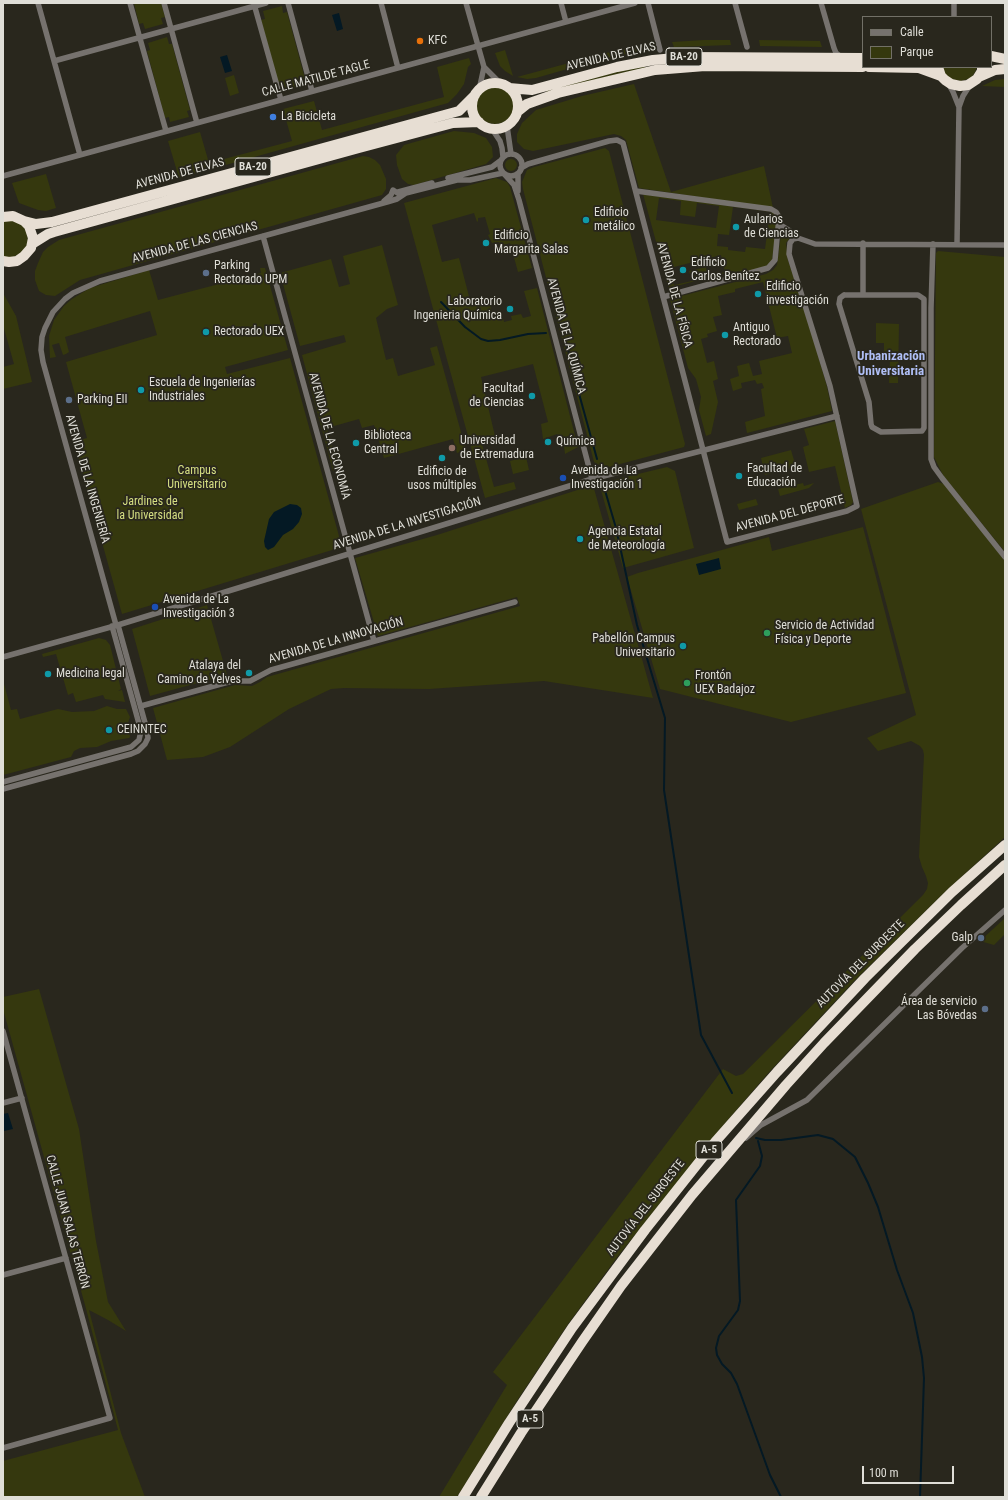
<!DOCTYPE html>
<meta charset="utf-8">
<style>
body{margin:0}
#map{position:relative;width:1008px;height:1500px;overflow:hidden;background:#29271d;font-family:"Roboto Condensed",sans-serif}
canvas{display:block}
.frame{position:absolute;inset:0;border:4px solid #dfded7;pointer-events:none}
.legend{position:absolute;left:862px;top:16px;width:130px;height:52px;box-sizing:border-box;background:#29271d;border:1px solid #727067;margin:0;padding:5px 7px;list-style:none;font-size:12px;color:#dfded7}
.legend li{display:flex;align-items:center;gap:8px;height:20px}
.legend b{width:20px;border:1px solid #727067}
.scale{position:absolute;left:862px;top:1466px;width:92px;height:18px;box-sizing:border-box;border:2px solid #dfded7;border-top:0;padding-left:5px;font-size:12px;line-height:14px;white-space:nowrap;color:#dfded7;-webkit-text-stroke:3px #29271d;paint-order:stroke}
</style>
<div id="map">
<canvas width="1008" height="1500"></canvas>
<div class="frame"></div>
<ul class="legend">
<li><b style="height:5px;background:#76726e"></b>Calle</li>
<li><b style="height:11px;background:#35380e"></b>Parque</li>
</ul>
<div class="scale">100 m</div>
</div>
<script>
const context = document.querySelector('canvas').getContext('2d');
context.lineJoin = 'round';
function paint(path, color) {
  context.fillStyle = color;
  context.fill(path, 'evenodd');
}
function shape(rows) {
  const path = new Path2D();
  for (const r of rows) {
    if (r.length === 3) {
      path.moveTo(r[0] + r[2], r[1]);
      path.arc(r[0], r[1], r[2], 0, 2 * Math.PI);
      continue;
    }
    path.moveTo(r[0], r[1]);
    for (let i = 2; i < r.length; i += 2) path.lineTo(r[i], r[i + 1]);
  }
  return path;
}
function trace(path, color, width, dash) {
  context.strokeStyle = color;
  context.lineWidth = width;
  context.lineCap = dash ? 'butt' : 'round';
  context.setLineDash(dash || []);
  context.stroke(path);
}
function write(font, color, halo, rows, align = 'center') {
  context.font = font + ' "Roboto Condensed",sans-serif';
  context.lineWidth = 3.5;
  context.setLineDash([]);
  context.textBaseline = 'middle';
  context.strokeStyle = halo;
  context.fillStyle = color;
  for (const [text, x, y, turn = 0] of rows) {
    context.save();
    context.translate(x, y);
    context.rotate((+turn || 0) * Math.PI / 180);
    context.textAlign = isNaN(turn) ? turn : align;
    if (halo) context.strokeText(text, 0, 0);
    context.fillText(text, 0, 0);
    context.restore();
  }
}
paint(shape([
 [134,3,161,3,165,17,161,18,163,24,145,29,143,23,139,24],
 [282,6,283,13,287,12,305,79,301,80,303,86,285,91,283,85,279,86,261,20,265,19,263,11],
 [167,37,169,44,172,44,190,110,187,111,189,117,170,122,169,117,165,118,147,51,150,50,148,43],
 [704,40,730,40,731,45,674,47,672,42],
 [759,40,820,41,822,47,760,46],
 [644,46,646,50,602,59,536,78,527,79,517,77,606,53],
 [505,50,513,76,505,71,500,66,495,53],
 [469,58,471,64,468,67,464,84,457,94,448,103,179,178,168,141,200,132,209,163,292,141,283,109,314,101,322,130,444,97,437,67],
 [645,66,645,68,547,93,546,90,630,68],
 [943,67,977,67,975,72,971,78,961,81,951,79,945,74],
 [234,75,239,93,230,96,225,78],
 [1005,79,1005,87,982,86,995,80],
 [634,84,671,192,764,166,773,208,639,188,626,140,621,136,614,134,533,151,524,149,517,142,517,134,522,123,536,110,582,96],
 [495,105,19],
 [454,131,474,133,486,138,492,147,493,157,486,164,414,185,408,184,402,179,397,165,396,155,404,145],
 [605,148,609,151,685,444,684,447,605,468,594,462,523,189,522,182,527,170,534,167],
 [363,156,369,157,375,160,380,165,386,179,386,189,382,195,80,280,55,296,46,295,39,291,35,280,35,271,38,263,43,252,48,247,59,240],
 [511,165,6],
 [46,174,56,208,46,211,38,210,19,203,12,183],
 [496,178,507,182,510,187,532,268,518,272,510,243,500,246,499,242,492,243,488,235,490,234,485,217,478,218,478,221,477,222,474,213,432,225,442,262,459,258,471,304,498,297,499,302,490,305,494,320,503,318,504,322,512,320,511,316,521,314,523,318,531,316,524,291,537,288,578,447,565,454,563,439,560,439,557,434,543,439,541,424,548,422,533,364,481,377,495,436,499,440,482,444,494,487,514,482,516,489,485,498,404,203],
 [643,194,771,212,775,214,777,218,772,261,767,266,732,276,733,271,673,287,675,291,670,293],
 [659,198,681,201,680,215,695,217,697,203,719,206,716,228,656,220],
 [733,207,770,212,765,249,746,247,745,252,728,250,728,247,717,246,718,234,729,235],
 [721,255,725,272,708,277,706,267,689,271,692,281,674,285,670,268],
 [8,220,20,223,26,230,28,240,27,246,21,253,13,257,3,257,3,221],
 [783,232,787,232,789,235,789,239,786,243,788,260,809,324,827,387,832,411,747,433,745,422,765,416,761,389,764,388,762,383,757,384,755,380,741,383,742,388,733,391,730,379,739,376,737,366,749,363,753,376,762,374,759,361,792,353,788,336,777,338,763,282,735,289,735,292,718,296,722,315,713,317,717,331,707,334,708,337,701,339,707,363,714,361,718,379,713,381,718,402,711,434,706,436,699,410,701,397,696,379,688,368,670,299,766,274,773,270,777,265,781,235],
 [382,245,398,305,387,309,376,318,386,360,393,358,398,376,435,365,430,348,437,346,466,450,457,453,453,439,384,458,374,425,362,428,359,419,327,428,339,469,333,471,302,355,346,342,344,335,300,346,280,273,331,259,339,287,350,284,343,256],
 [938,251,1005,257,1005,552,943,475,934,457,936,253],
 [260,268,265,268,288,350,225,367,227,374,290,358,342,547,122,614,74,442,87,438,66,362,157,335,150,311,65,337,69,352,66,354,63,355,59,343,52,345,56,357,50,358,49,336,54,320,64,306,72,299,90,288,149,270,158,300,261,273],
 [3,293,16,316,32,382,3,389,3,367,14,364,3,325],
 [876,323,899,324,898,383,889,383,890,359,884,358,884,343,876,343],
 [835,421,853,502,851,505,845,508,835,466,809,472,803,447,809,445,804,429],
 [791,450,796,467,765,475,761,458],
 [526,457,529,470,513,474,510,461],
 [667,467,675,471,694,548,623,568,601,490,605,482],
 [938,482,944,484,1005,561,1005,837,947,890,856,979,770,1071,713,1137,618,1256,568,1324,518,1399,457,1497,439,1497,507,1385,493,1372,723,1069,736,1076,743,1074,923,895,927,889,928,883,926,876,922,867,919,857,924,755,923,750,920,746,911,741,878,751,867,738,916,715,861,509],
 [803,483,804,486,814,483,809,488,780,496,778,489],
 [593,485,653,698,544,681,429,689,344,688,331,689,289,709,230,747,203,757,167,760,153,708,235,685,252,686,260,682,267,677,520,606,517,597,378,636,355,558,437,535],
 [756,499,758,505,739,510,737,504],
 [863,527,906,693,791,722,660,689,627,577,638,573,769,537,772,551],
 [207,605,227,675,150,696,132,629],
 [99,638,106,640,110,645,121,689,118,691,122,690,125,702,105,699,103,695,76,702,73,693,68,695,56,654,43,657,42,654],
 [3,680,11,710,17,709,20,719,58,709,72,712,94,711,107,706,117,709,126,709,130,717,128,723,130,737,129,738,111,741,97,747,80,748,74,751,71,757,3,775],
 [1005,918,1005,934,994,945,980,941],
 [39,989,79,1129,96,1241,108,1302,126,1331,108,1320,89,1310,121,1433,145,1497,3,1497,3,1461,118,1430,85,1305,3,1009,3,997]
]), '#35380e');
paint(shape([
 [339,13,343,29,337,31,332,15],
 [227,55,232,71,225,73,220,57],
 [290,504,297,505,301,508,302,514,299,522,293,529,283,535,274,547,268,550,265,547,264,541,269,519,274,512],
 [719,558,721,569,699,575,696,564],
 [8,1113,13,1129,4,1131,3,1114]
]), '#041924');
trace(shape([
 [441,302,465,327,481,339,488,341,500,340,528,334,546,333],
 [564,343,568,349,576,382],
 [578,390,597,459],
 [604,487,616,528,637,625,665,718,664,790,701,1035,732,1093],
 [756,1138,765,1140,781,1140,818,1135,833,1139,855,1157,868,1183,878,1207,897,1270,913,1313,922,1357,924,1378,920,1497],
 [758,1141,762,1156,760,1166,736,1200,740,1301,738,1310,719,1336,716,1348,717,1355,722,1364,731,1373,737,1384,770,1475,781,1497]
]), '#041924', 2);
trace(shape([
 [38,3,80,155],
 [130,3,166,131],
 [164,3,197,123],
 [288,3,312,91],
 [381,3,398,68],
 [466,3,484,67,479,90],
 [561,3,566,22],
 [648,3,660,50],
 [735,3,747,47],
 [821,3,834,48,836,53,841,57],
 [254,4,281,100],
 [954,17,954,3],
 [54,61,266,3],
 [484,67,501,84],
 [948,83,953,92,959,107,957,244],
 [959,107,963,96,970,85],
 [507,126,511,154],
 [492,129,500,141,502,148,503,157],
 [511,165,11],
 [521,168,528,164,609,141,617,140,623,143,727,542,847,511,857,506,830,386,789,254,790,243,793,239,798,238],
 [505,175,514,185,519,200,592,479],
 [3,176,635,3],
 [448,178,492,167,500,161],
 [518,191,518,174],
 [636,191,771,209,776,212,779,217,775,260,768,268,663,297],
 [398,192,432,183],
 [384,201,391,195,393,190,399,194,402,194,457,180,470,180,503,173],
 [779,224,795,234,798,238,815,244,1005,245],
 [263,236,374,641],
 [863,243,863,295],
 [933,244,931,308,931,459,934,467,942,478,1005,557],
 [844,295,918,295,924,299,924,428,922,431,881,432,872,427,871,424,869,402,839,304,840,298,844,295],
 [116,625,43,362,41,350,42,337,45,328,53,312,65,299,73,293,100,281,387,202,397,199,406,193],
 [3,657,118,625,592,479,837,416],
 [141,706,232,681,250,681,271,670,515,602],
 [3,782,131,747,139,740,141,731,112,626],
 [3,789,131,754,138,751,145,744,148,738,147,730,118,625],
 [3,1031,110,1418,3,1448],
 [3,1103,22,1098],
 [746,1138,761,1125,807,1100,962,948,1005,910],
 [3,1275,66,1258]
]), '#76726e', 5.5);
trace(shape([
 [991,56,1005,59],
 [869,67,919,68,941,76],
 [938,67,941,76,945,80,951,84,960,86,968,85,977,79,982,71,982,67],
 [979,77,995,70,1005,69],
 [495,106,23],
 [509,88,532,90,617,67,653,60,686,57,863,58],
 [517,112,527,104,558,93,655,70,705,66,863,67],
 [3,217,13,216,24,221,29,226,33,238,31,248,24,256,17,261,9,262,3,261],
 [24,221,36,224,52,222,459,111,475,95],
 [32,244,48,234,54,232,359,148,453,123,479,122],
 [463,1497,509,1423,572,1328,645,1230,715,1142,777,1072,865,978,952,892,1005,845],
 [481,1497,521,1433,582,1342,621,1286,692,1195,786,1085,824,1043,915,949,961,905,1005,865]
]), '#e7ded3', 10);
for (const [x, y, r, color] of [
 [420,41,4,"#e8710a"],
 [273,117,4,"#3f7fe0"],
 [586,220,4,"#0f9aa8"],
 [736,227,4,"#0f9aa8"],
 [486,243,4,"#0f9aa8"],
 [683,270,4,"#0f9aa8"],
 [206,273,4,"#5c6f8a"],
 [758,294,4,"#0f9aa8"],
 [510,309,4,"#0f9aa8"],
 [206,332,4,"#0f9aa8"],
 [725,335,4,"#0f9aa8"],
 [141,390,4,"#0f9aa8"],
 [532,396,4,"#0f9aa8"],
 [69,400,4,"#5c6f8a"],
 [548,442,4,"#0f9aa8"],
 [356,443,4,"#0f9aa8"],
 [452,448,4,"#8d6e63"],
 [442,458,4,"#0f9aa8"],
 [739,476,4,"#0f9aa8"],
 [563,478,4,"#1a4fb4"],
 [580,539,4,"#0f9aa8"],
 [155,607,4,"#1a4fb4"],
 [767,633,4,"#2e9e5b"],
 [683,646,4,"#0f9aa8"],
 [249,673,4,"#0f9aa8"],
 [48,674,4,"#0f9aa8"],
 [687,683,4,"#2e9e5b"],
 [109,730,4,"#0f9aa8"],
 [981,938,4,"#5c6f8a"],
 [985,1009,4,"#5c6f8a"]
]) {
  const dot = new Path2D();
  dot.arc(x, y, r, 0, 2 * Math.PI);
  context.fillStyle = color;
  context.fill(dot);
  trace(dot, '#29271d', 1.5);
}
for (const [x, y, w] of [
 [684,57,36],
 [253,167,36],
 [709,1150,26],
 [530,1419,26]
]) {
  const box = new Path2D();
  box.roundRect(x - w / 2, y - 9, w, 18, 3);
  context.fillStyle = '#29271d';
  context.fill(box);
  trace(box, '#dfded7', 1);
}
write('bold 11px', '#dfded7', null, [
 ["BA-20",684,57],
 ["BA-20",253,167],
 ["A-5",709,1150],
 ["A-5",530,1419]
]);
write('12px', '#dfded7', '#29271d', [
 ["KFC",428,41],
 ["La Bicicleta",281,117],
 ["Edificio",594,213],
 ["metálico",594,227],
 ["Aularios",744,220],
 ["de Ciencias",744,234],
 ["Edificio",494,236],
 ["Margarita Salas",494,250],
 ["Edificio",691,263],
 ["Carlos Benítez",691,277],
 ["Parking",214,266],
 ["Rectorado UPM",214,280],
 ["Edificio",766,287],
 ["investigación",766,301],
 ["Laboratorio",502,302,"right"],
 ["Ingenieria Química",502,316,"right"],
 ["Antiguo",733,328],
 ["Rectorado",733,342],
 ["Rectorado UEX",214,332],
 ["Escuela de Ingenierías",149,383],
 ["Industriales",149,397],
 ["Facultad",524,389,"right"],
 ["de Ciencias",524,403,"right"],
 ["Parking EII",77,400],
 ["Biblioteca",364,436],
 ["Central",364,450],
 ["Universidad",460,441],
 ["de Extremadura",460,455],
 ["Química",556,442],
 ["Facultad de",747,469],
 ["Educación",747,483],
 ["Avenida de La",571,471],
 ["Investigación 1",571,485],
 ["Edificio de",442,472,"center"],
 ["usos múltiples",442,486,"center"],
 ["Agencia Estatal",588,532],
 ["de Meteorología",588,546],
 ["Avenida de La",163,600],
 ["Investigación 3",163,614],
 ["Servicio de Actividad",775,626],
 ["Física y Deporte",775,640],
 ["Pabellón Campus",675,639,"right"],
 ["Universitario",675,653,"right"],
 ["Atalaya del",241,666,"right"],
 ["Camino de Yelves",241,680,"right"],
 ["Medicina legal",56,674],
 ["Frontón",695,676],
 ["UEX Badajoz",695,690],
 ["CEINNTEC",117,730],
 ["Galp",973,938,"right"],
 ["Área de servicio",977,1002,"right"],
 ["Las Bóvedas",977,1016,"right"]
], 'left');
write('12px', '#dfded7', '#29271d', [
 ["AVENIDA DE ELVAS",611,57,-13],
 ["CALLE MATILDE TAGLE",316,79,-15],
 ["AVENIDA DE ELVAS",180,174,-15],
 ["AVENIDA DE LAS CIENCIAS",195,243,-15],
 ["AVENIDA DE LA FÍSICA",674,295,75],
 ["AVENIDA DE LA QUÍMICA",566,336,75],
 ["AVENIDA DE LA ECONOMÍA",329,436,75],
 ["AVENIDA DE LA INGENIERÍA",87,479,74],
 ["AVENIDA DEL DEPORTE",790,514,-15],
 ["AVENIDA DE LA INVESTIGACIÓN",407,524,-17],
 ["AVENIDA DE LA INNOVACIÓN",336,641,-16],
 ["AUTOVÍA DEL SUROESTE",861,964,-45],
 ["AUTOVÍA DEL SUROESTE",646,1208,-52],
 ["CALLE JUAN SALAS TERRÓN",67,1222,75]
]);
write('12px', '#d6df82', '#29271d', [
 ["Campus",197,471],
 ["Universitario",197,485],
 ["Jardines de",150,502],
 ["la Universidad",150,516]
]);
write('bold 13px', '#afbef5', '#29271d', [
 ["Urbanización",891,357],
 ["Universitaria",891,372]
]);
</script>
